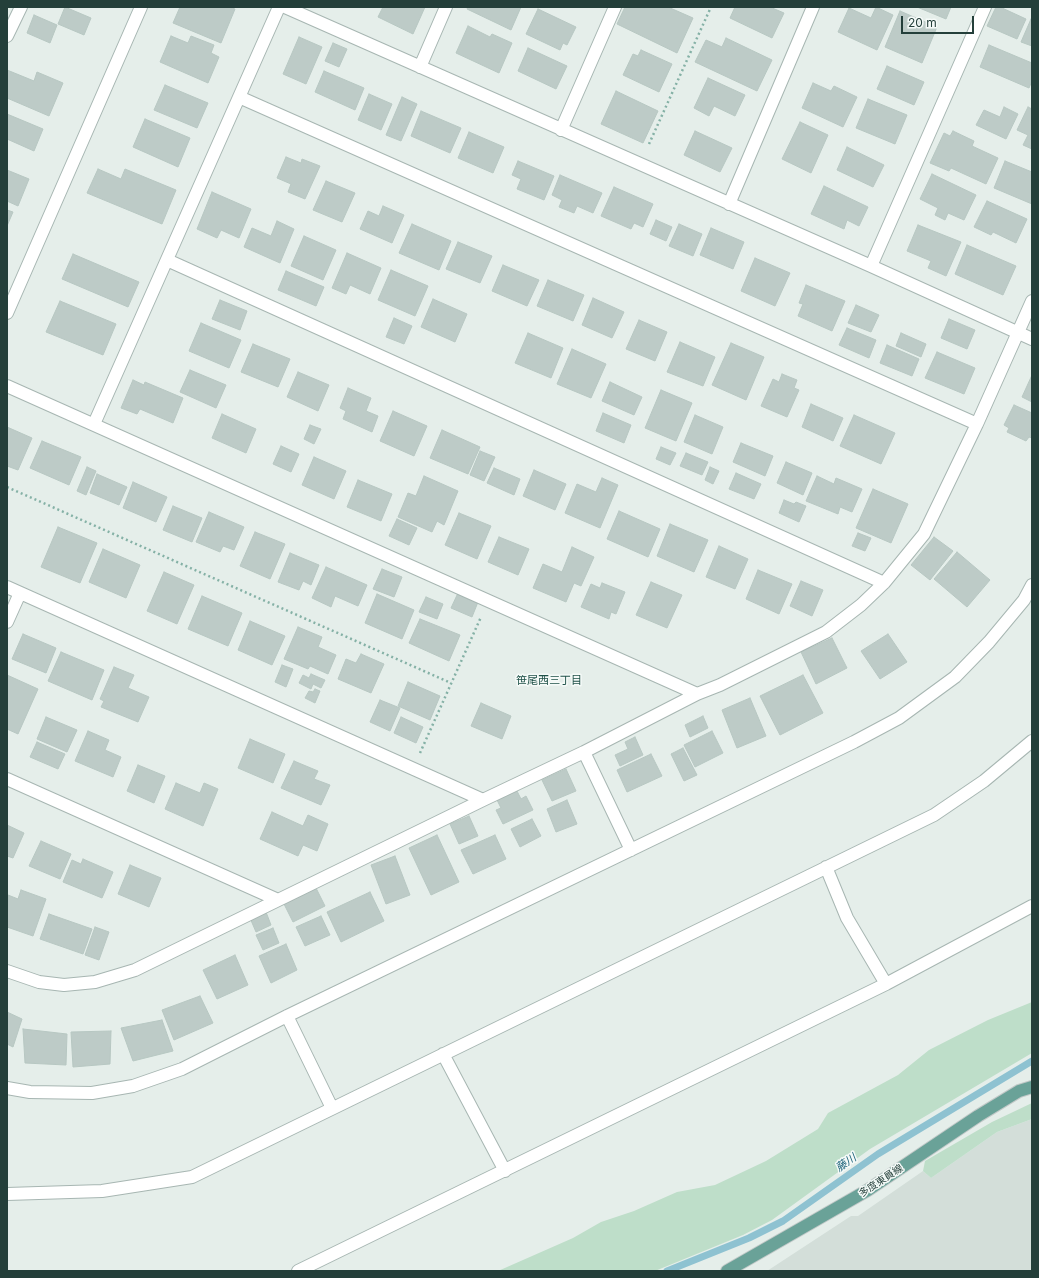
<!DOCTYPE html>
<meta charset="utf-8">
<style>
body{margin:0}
#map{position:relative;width:1039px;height:1278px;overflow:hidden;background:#e5eeea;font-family:Inter,sans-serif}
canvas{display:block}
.frame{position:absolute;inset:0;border:8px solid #243f3a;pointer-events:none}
.scale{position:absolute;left:901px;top:16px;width:73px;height:18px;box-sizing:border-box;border:2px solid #243f3a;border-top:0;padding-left:5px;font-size:12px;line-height:14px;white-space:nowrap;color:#243f3a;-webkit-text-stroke:3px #f5faf8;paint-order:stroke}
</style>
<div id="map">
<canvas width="1039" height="1278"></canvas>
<div class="frame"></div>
<div class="scale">20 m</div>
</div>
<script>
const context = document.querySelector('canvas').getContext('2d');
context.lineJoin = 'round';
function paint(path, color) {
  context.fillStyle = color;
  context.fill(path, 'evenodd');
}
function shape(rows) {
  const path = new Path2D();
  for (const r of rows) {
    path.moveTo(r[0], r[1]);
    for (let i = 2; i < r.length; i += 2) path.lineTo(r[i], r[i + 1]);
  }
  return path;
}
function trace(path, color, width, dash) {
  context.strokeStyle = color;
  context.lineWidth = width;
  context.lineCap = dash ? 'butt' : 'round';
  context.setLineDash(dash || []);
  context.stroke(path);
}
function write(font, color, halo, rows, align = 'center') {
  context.font = font + ' Inter,"Noto Sans JP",sans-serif';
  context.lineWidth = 3;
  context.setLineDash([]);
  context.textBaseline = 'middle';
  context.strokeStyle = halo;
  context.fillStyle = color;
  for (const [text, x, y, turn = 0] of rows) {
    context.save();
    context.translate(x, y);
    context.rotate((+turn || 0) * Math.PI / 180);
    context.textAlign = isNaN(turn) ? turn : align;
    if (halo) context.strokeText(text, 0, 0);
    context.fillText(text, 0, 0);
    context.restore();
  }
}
paint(shape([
 [1032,1119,1032,1271,767,1271,851,1216,858,1216,923,1171,931,1178,997,1132]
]), '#d3ded9');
paint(shape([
 [1032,1002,1032,1053,870,1149,772,1220,743,1235,655,1271,498,1271,573,1238,601,1222,634,1211,677,1192,715,1185,766,1161,818,1129,828,1113,898,1075,929,1050,988,1020],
 [1032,1103,1032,1119,997,1132,931,1178,923,1171,925,1161,992,1122]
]), '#bedec9');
trace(shape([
 [667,1271,749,1238,783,1221,878,1154,1032,1061]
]), '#8ec2d1', 7);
const building = shape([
 [65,7,91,18,84,35,58,24,65,7],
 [180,7,229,7,235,9,221,43,173,23,180,7],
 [383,7,425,7,413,34,378,17,383,7],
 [468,7,521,7,511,30,467,9,468,7],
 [625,7,668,7,693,18,677,53,617,24,625,7],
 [735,7,770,7,784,13,772,38,730,18,735,7],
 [876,7,893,15,877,50,838,32,849,8,871,18,876,7],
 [917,7,951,7,946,19,917,7],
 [996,7,1000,7,1026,19,1017,39,987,26,996,7],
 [538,9,576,27,567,45,563,43,560,50,526,34,538,9],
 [900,11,937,27,922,63,885,47,900,11],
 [34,15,57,25,50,43,27,33,34,15],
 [1031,19,1032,19,1032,46,1021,42,1031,19],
 [468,26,490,37,492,34,512,43,499,73,456,53,468,26],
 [171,36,188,43,191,36,214,45,211,53,219,57,208,83,160,62,171,36],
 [299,37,322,47,306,84,283,74,299,37],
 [726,38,772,60,757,91,695,62,706,40,722,47,726,38],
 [333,43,347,49,339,67,325,61,333,43],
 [989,45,1032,63,1032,81,1029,88,980,67,989,45],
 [528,48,567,66,556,89,518,71,528,48],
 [641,50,672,64,659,92,623,75,633,54,638,56,641,50],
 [887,66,924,82,914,105,877,89,887,66],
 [7,70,34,81,37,72,63,83,49,116,7,98,7,70],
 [324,71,364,88,355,110,315,92,324,71],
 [708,78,745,95,735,116,714,106,709,116,694,108,708,78],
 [813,83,831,91,834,86,857,97,843,127,802,108,813,83],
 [165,85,208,103,197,128,154,110,165,85],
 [616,91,658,111,643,143,601,124,616,91],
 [369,94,392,104,381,130,358,120,369,94],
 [402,97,417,104,401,141,386,135,402,97],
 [868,99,907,115,895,144,856,128,868,99],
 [1004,107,1018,114,1006,139,976,125,984,110,1000,117,1004,107],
 [1028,107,1032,109,1032,149,1023,145,1028,135,1017,130,1028,107],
 [421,111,461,128,450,153,411,136,421,111],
 [7,114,43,129,34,151,7,139,7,114],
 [145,119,190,138,178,167,133,147,145,119],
 [800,122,828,135,811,173,782,159,800,122],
 [695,131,732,148,720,172,684,155,695,131],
 [953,131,974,141,972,146,998,158,986,184,951,168,949,171,930,163,944,133,950,136,953,131],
 [469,132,504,147,493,173,458,158,469,132],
 [847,147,884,165,873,187,837,170,847,147],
 [286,157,301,163,302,159,320,166,305,199,288,192,291,184,277,178,286,157],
 [518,161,554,176,544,200,517,189,521,179,512,175,518,161],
 [1005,161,1032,172,1032,204,994,188,1005,161],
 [98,169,121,179,125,169,176,190,162,224,87,193,98,169],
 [7,170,29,179,18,206,7,201,7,170],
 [932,174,976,195,964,220,948,213,945,220,935,215,938,208,920,199,932,174],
 [560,175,602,193,593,213,577,206,574,213,559,207,562,200,552,195,560,175],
 [326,181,355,193,342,222,313,210,326,181],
 [824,186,868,207,859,226,847,220,844,229,811,214,824,186],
 [614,187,653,204,643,227,634,223,631,229,601,216,614,187],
 [212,192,251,209,239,238,221,230,217,238,197,229,212,192],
 [987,201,1027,219,1016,243,993,232,991,235,974,227,987,201],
 [383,206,404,215,392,243,360,229,368,211,379,216,383,206],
 [7,210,13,212,7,226,7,210],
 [656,220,672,227,666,241,650,234,656,220],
 [277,221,294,229,280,263,244,247,252,228,271,236,277,221],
 [412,224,451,241,439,270,399,253,412,224],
 [679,224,702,234,693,256,669,246,679,224],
 [918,225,961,242,946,276,928,268,931,261,907,251,918,225],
 [711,228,744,242,733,269,700,255,711,228],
 [304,236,336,250,323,280,291,266,304,236],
 [458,242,492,256,480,283,446,269,458,242],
 [967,245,1016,266,1003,295,955,274,967,245],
 [347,253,381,268,370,294,350,285,346,294,332,288,347,253],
 [73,254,139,282,128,307,62,279,73,254],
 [755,258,790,273,775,306,741,291,755,258],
 [503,265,539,280,527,306,492,291,503,265],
 [391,270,428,286,415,316,378,300,391,270],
 [286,271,324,287,316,306,278,290,286,271],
 [548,280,584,295,573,321,537,306,548,280],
 [806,285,845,301,832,331,798,316,803,304,799,303,806,285],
 [593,298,624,312,612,338,582,325,593,298],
 [433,299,467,314,455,342,421,327,433,299],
 [220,300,247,311,240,330,212,319,220,300],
 [60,301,116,324,103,355,46,332,60,301],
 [856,305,879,315,871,332,848,323,856,305],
 [394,318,412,326,404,344,386,337,394,318],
 [949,319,975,330,967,349,941,338,949,319],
 [639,320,667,332,655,361,626,349,639,320],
 [201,323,241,340,229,368,189,351,201,323],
 [847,328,876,340,869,358,839,345,847,328],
 [528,333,563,348,551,378,515,363,528,333],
 [901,333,926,344,921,357,896,346,901,333],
 [680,342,715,357,703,386,667,372,680,342],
 [731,343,764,357,746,400,712,385,731,343],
 [253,344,290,359,278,387,241,372,253,344],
 [887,345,919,359,912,376,880,363,887,345],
 [572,349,606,364,591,398,557,384,572,349],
 [937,352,975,368,964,394,925,378,937,352],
 [190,370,226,385,216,408,180,392,190,370],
 [298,372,329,385,318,411,287,397,298,372],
 [782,374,797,380,794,388,799,390,787,417,761,406,773,379,779,382,782,374],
 [1032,375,1032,402,1022,397,1032,375],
 [133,380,144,385,145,382,183,398,173,423,140,409,137,414,121,408,133,380],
 [610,382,642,397,634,415,602,401,610,382],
 [348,388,371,398,366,411,378,416,372,432,343,419,346,411,340,408,348,388],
 [661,390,692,403,676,441,645,428,661,390],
 [811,404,843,418,833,441,802,427,811,404],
 [1014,405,1032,413,1032,438,1029,437,1026,441,1007,432,1009,428,1004,425,1014,405],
 [393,411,427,426,414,456,380,441,393,411],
 [603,413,631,425,624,443,596,431,603,413],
 [222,414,256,429,246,453,212,438,222,414],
 [695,415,723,427,712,454,684,442,695,415],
 [854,415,895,433,881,464,840,446,854,415],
 [310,425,321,429,314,444,304,439,310,425],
 [7,427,32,438,18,470,7,466,7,427],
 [442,430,480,447,468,474,430,458,442,430],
 [42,441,81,457,69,485,30,468,42,441],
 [741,443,773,456,765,476,733,462,741,443],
 [281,446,299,454,291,472,273,464,281,446],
 [661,447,676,453,670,465,656,459,661,447],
 [480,451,495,457,484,481,470,475,480,451],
 [686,453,708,462,702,475,680,466,686,453],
 [314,457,346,471,334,499,302,485,314,457],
 [786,462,812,473,803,495,777,483,786,462],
 [87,467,96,471,86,495,77,491,87,467],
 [710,467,719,471,713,484,705,480,710,467],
 [494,468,520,479,514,495,487,483,494,468],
 [534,470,566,484,555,510,523,496,534,470],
 [736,473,761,484,754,499,729,489,736,473],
 [97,474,127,487,119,505,90,493,97,474],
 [424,476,458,491,444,525,437,521,432,532,398,517,408,493,416,496,424,476],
 [817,476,834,484,836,478,862,489,852,512,840,507,838,514,806,501,817,476],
 [602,478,618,485,600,528,565,513,577,484,596,492,602,478],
 [358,480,392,494,381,521,347,507,358,480],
 [133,482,167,497,156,522,123,508,133,482],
 [873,489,908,504,891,543,856,528,873,489],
 [784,500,794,504,796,502,806,506,799,522,779,513,784,500],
 [173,506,202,518,192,542,163,530,173,506],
 [619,511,660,529,648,557,607,539,619,511],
 [209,512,244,527,234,550,223,546,220,552,196,542,209,512],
 [459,513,491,526,477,559,445,545,459,513],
 [397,519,417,528,409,545,389,536,397,519],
 [670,524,708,540,694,572,657,556,670,524],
 [58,527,97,543,80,583,41,567,58,527],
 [255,532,285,544,270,579,240,566,255,532],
 [858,533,871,538,865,551,852,546,858,533],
 [499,537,529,549,518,575,488,562,499,537],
 [934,537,953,551,930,580,911,565,934,537],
 [719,546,748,559,735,589,706,577,719,546],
 [572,547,594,557,581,586,574,583,566,602,533,588,543,564,562,572,572,547],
 [103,549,140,565,126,598,89,582,103,549],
 [957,552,990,580,967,607,934,579,957,552],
 [290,553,319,565,311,585,303,581,299,590,278,582,290,553],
 [326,567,367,585,358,606,335,596,331,607,312,598,326,567],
 [382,569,402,577,394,597,373,589,382,569],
 [758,570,792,584,779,614,746,599,758,570],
 [164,572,194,585,177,624,147,611,164,572],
 [801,581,823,590,812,616,790,606,801,581],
 [651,582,682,595,667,628,636,615,651,582],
 [602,583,625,592,616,614,611,612,609,619,581,607,591,584,600,588,602,583],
 [458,593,478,602,472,617,451,608,458,593],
 [377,594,414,610,402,639,365,623,377,594],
 [202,596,242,613,228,646,188,629,202,596],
 [426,597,443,604,437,619,419,612,426,597],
 [420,619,460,635,449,661,409,643,420,619],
 [250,621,285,636,272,665,238,650,250,621],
 [298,627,322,637,318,647,336,655,328,674,310,666,308,669,284,659,298,627],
 [23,634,56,648,46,673,12,659,23,634],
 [888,634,907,662,880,679,861,651,888,634],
 [832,638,847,668,816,684,801,652,832,638],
 [61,652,104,670,92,700,48,681,61,652],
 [361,654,384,664,371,693,338,679,346,659,356,663,361,654],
 [282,665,293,669,286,687,275,682,282,665],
 [114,667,134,675,128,688,149,697,138,722,101,707,104,701,100,699,114,667],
 [311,674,325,680,321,688,313,684,311,689,299,683,303,675,309,678,311,674],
 [7,675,38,689,18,734,7,729,7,675],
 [803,675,823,713,780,735,760,696,803,675],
 [408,682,440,696,430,720,398,706,408,682],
 [315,689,320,691,315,703,305,698,309,691,313,692,315,689],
 [750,698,766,736,737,748,722,710,750,698],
 [380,700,400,708,390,731,370,722,380,700],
 [481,703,511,716,502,739,471,726,481,703],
 [703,716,708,728,690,737,685,725,703,716],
 [46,717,77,730,67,752,37,739,46,717],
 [401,717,423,727,416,743,394,733,401,717],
 [88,731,109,740,105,750,121,757,113,777,75,761,88,731],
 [712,731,723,753,695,767,684,745,712,731],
 [635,737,643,755,620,766,615,755,628,749,625,742,635,737],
 [250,739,285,754,273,783,238,768,250,739],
 [37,742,65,754,58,769,30,757,37,742],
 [683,748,697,775,684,781,671,754,683,748],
 [651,754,662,776,627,792,617,770,651,754],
 [294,761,318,771,314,779,330,785,321,805,281,788,294,761],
 [138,765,165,776,154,803,127,791,138,765],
 [566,769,576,791,552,801,542,780,566,769],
 [176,783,200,793,204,783,218,789,203,826,165,809,176,783],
 [517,791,521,799,526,796,533,810,503,824,496,810,501,808,497,800,517,791],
 [567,800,577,824,556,832,547,809,567,800],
 [272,812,303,826,308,815,328,824,317,851,303,845,298,856,260,839,272,812],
 [469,816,478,836,459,844,450,824,469,816],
 [532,819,541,836,520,847,511,829,532,819],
 [7,825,24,833,13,858,7,856,7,825],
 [437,835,459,882,431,895,409,848,437,835],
 [495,835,506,859,473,874,461,850,495,835],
 [41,841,71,854,60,879,29,866,41,841],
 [395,856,410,895,386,904,371,865,395,856],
 [83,859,113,872,102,898,63,882,72,860,81,864,83,859],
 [130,865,161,878,149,907,118,894,130,865],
 [315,886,325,906,293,922,283,902,315,886],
 [21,890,46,899,33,936,7,927,8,895,18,899,21,890],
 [370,892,384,921,341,942,327,912,370,892],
 [266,912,271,925,256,932,250,918,266,912],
 [49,914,92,929,83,954,40,939,49,914],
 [321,916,330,935,305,946,296,927,321,916],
 [95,927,109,932,99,960,85,955,95,927],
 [273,928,279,943,263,950,256,935,273,928],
 [286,944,297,970,271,983,259,956,286,944],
 [235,955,248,985,217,999,203,970,235,955],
 [200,996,213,1023,174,1040,162,1010,200,996],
 [7,1012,22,1019,13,1047,7,1044,7,1012],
 [162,1020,173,1051,133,1061,121,1028,162,1020],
 [23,1029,67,1034,66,1065,25,1063,23,1029],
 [111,1031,110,1064,73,1067,71,1032,111,1031]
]);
paint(building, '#bdcbc7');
trace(building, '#b7c7c2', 1);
const minor = shape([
 [285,7,871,266,1032,339],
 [7,36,21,7],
 [420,67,446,7],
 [239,97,977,424],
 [561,130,615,7],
 [729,204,813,7],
 [167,260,884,583],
 [871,266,985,7],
 [7,313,141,7],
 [7,386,697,694],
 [94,424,279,7],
 [7,587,483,800],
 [7,622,20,593],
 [584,752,631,850],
 [7,779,278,900],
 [826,867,847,918,886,984],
 [7,971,39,982,64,985,95,982,135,970,483,800,584,752,697,694,720,685,826,632,861,605,884,583,924,534,977,424,1032,301],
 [287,1016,332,1108],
 [443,1054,505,1171],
 [7,1088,30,1092,92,1093,133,1086,182,1069,287,1016,854,742,899,718,955,677,989,642,1024,600,1032,585],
 [7,1194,102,1191,192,1177,934,815,984,781,1032,741],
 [298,1271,886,984,1032,906]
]);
const major = shape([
 [727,1271,868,1190,978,1116,1019,1091,1032,1087]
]);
trace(minor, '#a7b6b2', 14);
trace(major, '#c2c9c8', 14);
trace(shape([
 [649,144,711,7],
 [7,487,451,683],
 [420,753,481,617]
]), '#85b1a6', 2.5, [2, 3]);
trace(minor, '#fff', 12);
trace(major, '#6aa298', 12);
write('10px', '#243f3a', '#f5faf8', [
 ["多度東員線",881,1181,-33]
]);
write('11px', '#205249', '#f5faf8', [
 ["笹尾西三丁目",549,681]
]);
write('italic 11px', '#1e647b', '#f5faf8', [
 ["藤川",846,1163,-35]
]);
</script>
